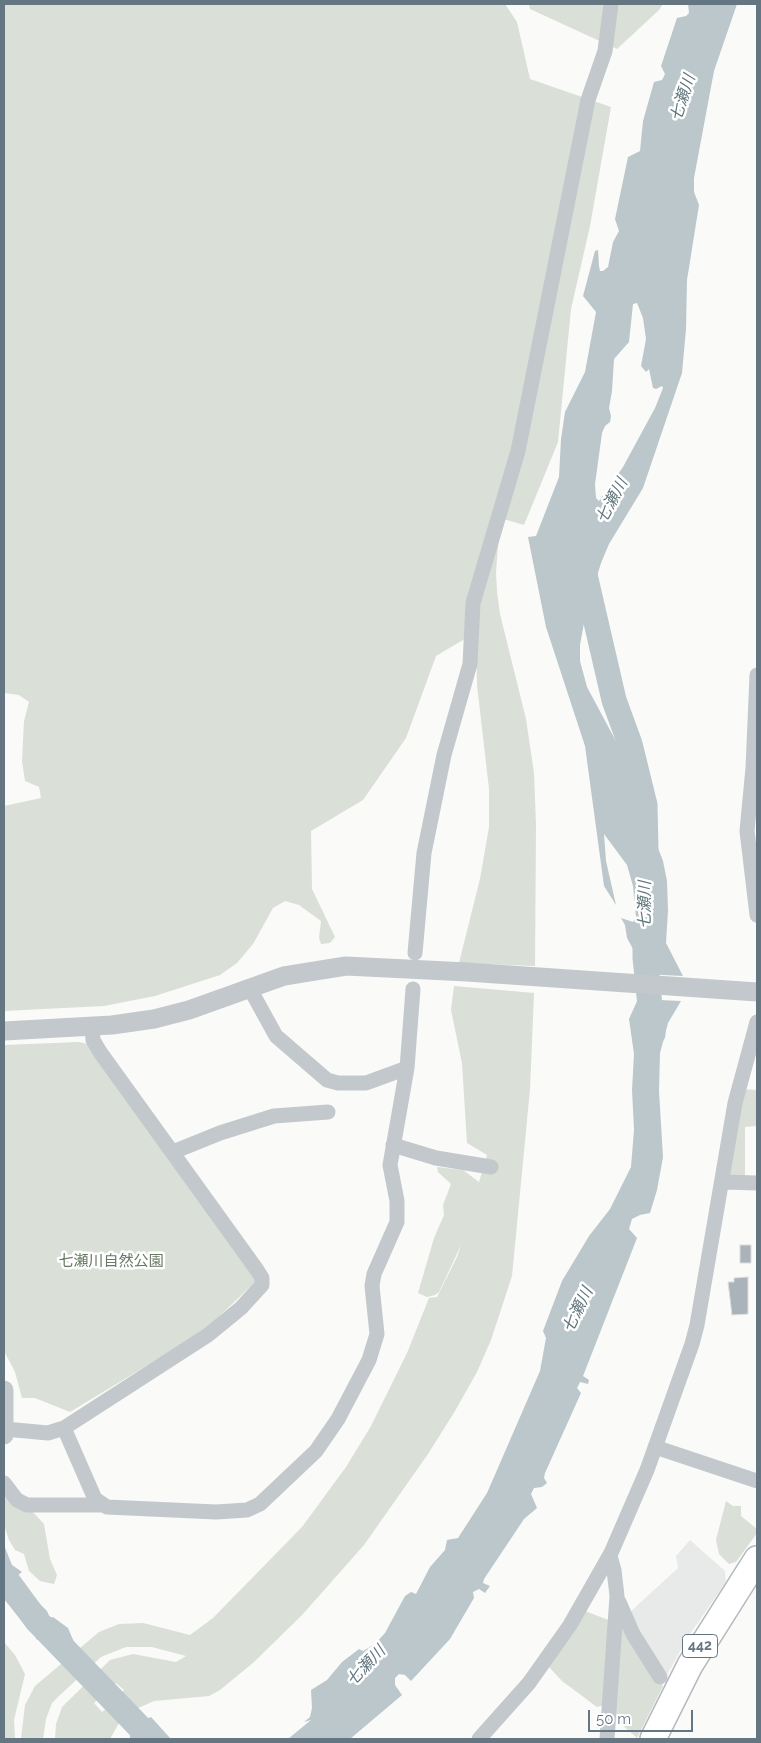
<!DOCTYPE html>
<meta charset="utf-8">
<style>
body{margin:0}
#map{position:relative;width:761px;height:1743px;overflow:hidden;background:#fafaf8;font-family:Raleway,sans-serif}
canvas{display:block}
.frame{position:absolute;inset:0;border:5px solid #657683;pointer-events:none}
.scale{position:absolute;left:588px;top:1710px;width:105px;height:22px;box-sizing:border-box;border:2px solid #657683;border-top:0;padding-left:6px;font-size:15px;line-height:18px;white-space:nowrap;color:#657683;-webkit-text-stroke:4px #fff;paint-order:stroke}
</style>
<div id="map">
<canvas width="761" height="1743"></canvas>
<div class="frame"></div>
<div class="scale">50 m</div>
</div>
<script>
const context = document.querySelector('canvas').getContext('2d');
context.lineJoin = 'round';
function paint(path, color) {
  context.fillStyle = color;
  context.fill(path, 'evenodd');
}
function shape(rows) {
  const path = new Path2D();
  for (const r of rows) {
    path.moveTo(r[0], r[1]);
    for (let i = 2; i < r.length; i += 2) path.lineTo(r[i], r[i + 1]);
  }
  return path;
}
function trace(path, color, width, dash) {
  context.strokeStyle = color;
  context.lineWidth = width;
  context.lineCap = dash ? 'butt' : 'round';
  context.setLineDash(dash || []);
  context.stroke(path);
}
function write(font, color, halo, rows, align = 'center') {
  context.font = font + ' Raleway,"Noto Sans JP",sans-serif';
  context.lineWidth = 5;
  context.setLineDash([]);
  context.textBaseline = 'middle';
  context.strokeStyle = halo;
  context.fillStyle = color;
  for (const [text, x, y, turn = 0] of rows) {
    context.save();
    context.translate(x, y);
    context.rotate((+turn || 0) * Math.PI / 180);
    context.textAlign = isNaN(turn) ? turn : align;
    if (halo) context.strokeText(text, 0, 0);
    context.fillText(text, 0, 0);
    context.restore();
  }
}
paint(shape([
 [690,1540,725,1571,726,1582,688,1637,667,1675,659,1667,628,1614,678,1568,676,1556]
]), '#e8e9e9');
paint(shape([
 [4,4,505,4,517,22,530,79,611,107,590,226,571,309,558,442,524,525,500,518,496,573,497,592,500,614,526,719,534,773,536,825,535,966,459,963,480,879,489,827,489,789,477,685,476,630,473,634,436,656,406,738,363,800,311,831,312,889,335,937,330,943,321,944,319,938,321,921,299,905,285,901,273,908,253,944,237,963,220,975,155,996,104,1006,4,1011,4,806,41,798,39,787,25,781,22,761,24,721,29,702,19,695,4,693],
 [529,4,663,4,659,10,617,49,530,9],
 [454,986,534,993,530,1089,512,1276,491,1340,477,1372,455,1411,428,1454,364,1545,303,1614,254,1662,220,1690,209,1696,154,1701,136,1709,121,1694,124,1690,116,1683,94,1703,102,1712,106,1709,119,1723,110,1739,55,1739,56,1724,62,1707,110,1660,133,1654,176,1662,186,1656,152,1647,126,1647,101,1657,58,1697,52,1703,46,1719,43,1739,21,1739,25,1705,35,1686,99,1632,119,1624,143,1623,190,1635,213,1618,302,1527,346,1467,371,1426,407,1353,429,1298,437,1297,457,1257,461,1245,439,1292,435,1295,427,1297,418,1293,434,1238,444,1215,443,1205,451,1184,438,1172,437,1167,463,1170,479,1182,487,1155,467,1143,462,1063,451,1010],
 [79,1042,87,1044,254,1274,255,1282,204,1331,70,1412,35,1398,22,1398,15,1372,4,1351,4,1045],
 [743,1089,757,1090,757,1126,745,1127,745,1180,729,1176],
 [5,1497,31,1510,44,1524,50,1559,57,1575,54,1584,40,1581,29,1571,24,1554,15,1550,9,1540,4,1525],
 [726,1501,733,1506,741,1506,741,1516,757,1529,757,1533,739,1558,736,1562,729,1564,719,1554,716,1540],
 [585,1611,624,1626,663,1686,637,1738,601,1706,597,1707,562,1681,548,1666],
 [4,1642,15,1655,25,1674,14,1720,15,1739,4,1739]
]), '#dadfd7');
paint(shape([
 [688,4,737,4,714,71,694,178,694,192,699,205,687,280,686,329,682,373,643,488,609,544,601,563,586,612,580,645,580,661,587,687,618,745,663,861,667,881,668,910,666,943,683,976,643,974,639,960,627,938,625,925,621,918,633,922,636,917,633,886,627,865,604,834,606,861,616,905,604,886,585,746,546,627,528,537,536,536,559,477,561,439,565,412,585,372,596,312,583,296,595,251,598,250,599,266,600,271,603,271,608,267,613,242,619,231,615,219,628,157,640,151,643,121,654,82,662,80,665,74,661,66,677,18,686,16,689,13],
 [637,303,643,318,646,339,641,366,646,372,649,369,653,388,656,389,662,386,663,388,655,408,623,467,599,501,596,498,595,484,602,433,605,426,610,422,611,416,609,408,612,391,614,359,629,342,633,304],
 [638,999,681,1001,668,1023,660,1053,659,1091,663,1157,657,1190,650,1213,640,1215,632,1219,629,1229,637,1238,585,1371,583,1376,589,1380,588,1384,580,1382,577,1388,581,1393,545,1473,544,1478,547,1483,542,1487,534,1488,531,1494,537,1508,524,1519,484,1579,483,1583,490,1586,485,1593,479,1589,473,1592,474,1598,450,1639,411,1681,405,1675,399,1674,395,1678,395,1685,402,1695,350,1739,288,1739,311,1720,304,1722,310,1717,312,1708,311,1690,327,1680,342,1662,359,1649,363,1651,375,1644,385,1633,405,1596,411,1592,416,1594,430,1567,445,1550,447,1540,458,1538,487,1493,540,1371,546,1338,543,1331,562,1281,589,1236,610,1209,631,1167,634,1130,632,1090,634,1054,629,1019],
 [4,1545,12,1565,22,1572,18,1575,26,1596,36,1600,47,1611,50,1618,53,1617,68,1628,74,1642,58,1657,52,1645,36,1639,37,1634,31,1627,24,1624,4,1599],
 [120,1694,146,1719,151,1717,171,1739,130,1739,130,1733,107,1707]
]), '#bbc7cb');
trace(shape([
 [583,566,614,700,630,744,645,805,646,850],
 [645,940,645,958,653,1034],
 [4,1576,37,1621,151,1739]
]), '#bbc7cb', 25);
const building = shape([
 [740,1245,751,1245,751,1263,740,1263,740,1245],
 [748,1277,748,1314,732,1315,728,1282,734,1282,734,1278,748,1277]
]);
paint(building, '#aab3b9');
trace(building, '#dcdcda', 1);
const trunk = shape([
 [653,1739,690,1665,757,1559]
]);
trace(trunk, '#b4b9bd', 28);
trace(shape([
 [757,675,753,768,747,831,757,915],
 [415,953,424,853,444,755,470,664,473,603,518,451,588,100,605,51,611,4],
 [249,987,276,1036,327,1080,338,1083,366,1083,407,1068],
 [393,1145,436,1158,491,1167],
 [173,1152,220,1133,274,1116,328,1112],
 [723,1182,757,1183],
 [64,1428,95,1499,107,1507,216,1512,247,1510,260,1504,316,1451,338,1419,369,1360,377,1334,372,1286,374,1274,397,1222,397,1201,390,1165,407,1068,413,989],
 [5,1429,48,1433,64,1428,208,1335,241,1308,262,1285,262,1278,257,1270,100,1052,93,1040,92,1026],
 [655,1447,757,1481],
 [4,1483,17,1500,27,1505,102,1505],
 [619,1602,633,1634,660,1677],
 [479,1739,529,1683,570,1625,611,1553,647,1470,692,1344,697,1325,735,1103,757,1022],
 [607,1739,617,1596,614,1570,610,1556]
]), '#c3c8cc', 15);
trace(shape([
 [4,1031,112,1025,154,1019,189,1010,284,976,346,966,467,972,757,992],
 [4,1390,4,1435]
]), '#c3c8cc', 19);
trace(trunk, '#fff', 25);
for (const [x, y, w] of [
 [700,1646,35]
]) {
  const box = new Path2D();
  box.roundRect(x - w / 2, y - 11.5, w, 23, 4);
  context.fillStyle = '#fff';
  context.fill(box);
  trace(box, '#657683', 1);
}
write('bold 14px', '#657683', null, [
 ["442",700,1646]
]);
write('15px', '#687a64', '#fff', [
 ["七瀬川自然公園",111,1261]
]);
write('italic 16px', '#60757c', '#fff', [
 ["七瀬川",683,98,-72],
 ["七瀬川",612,501,-62],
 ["七瀬川",645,905,-90],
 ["七瀬川",578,1310,-64],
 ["七瀬川",366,1666,-47]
]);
</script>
